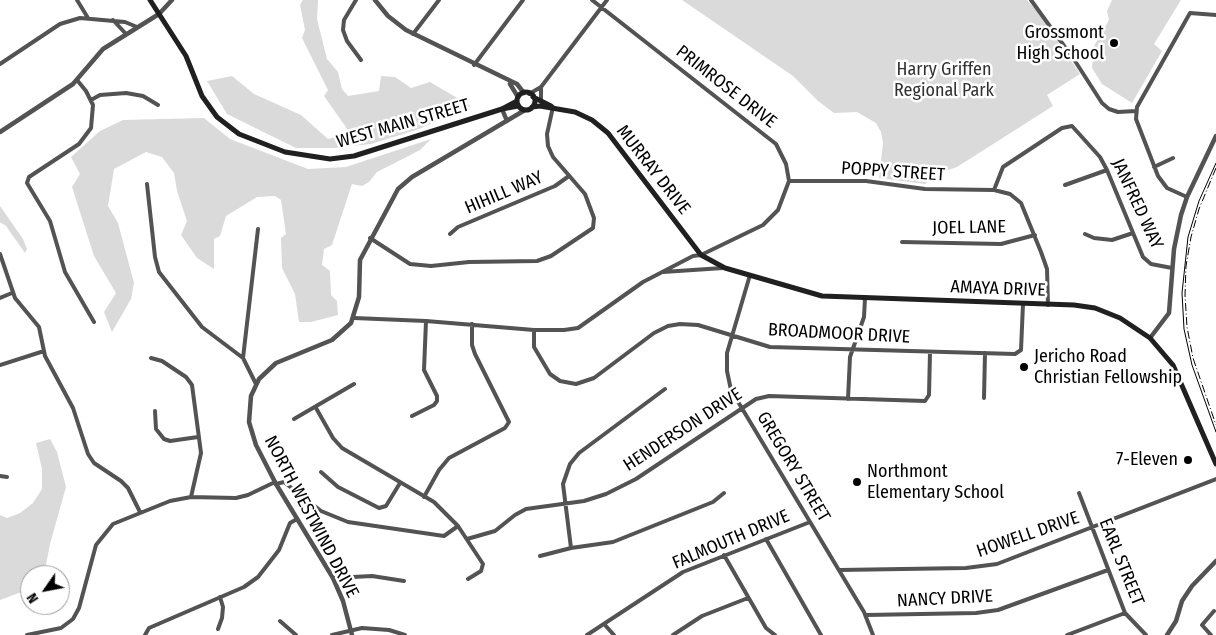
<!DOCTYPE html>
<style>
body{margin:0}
#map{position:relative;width:1216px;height:635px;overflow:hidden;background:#fff;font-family:"Fira Sans Condensed",sans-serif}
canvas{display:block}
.north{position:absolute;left:20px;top:565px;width:50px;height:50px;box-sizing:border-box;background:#fff;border:1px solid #999;border-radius:50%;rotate:237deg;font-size:14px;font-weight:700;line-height:20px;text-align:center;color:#000}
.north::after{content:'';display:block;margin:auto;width:18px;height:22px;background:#000;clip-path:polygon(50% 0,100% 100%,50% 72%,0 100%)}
</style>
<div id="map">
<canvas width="1216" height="635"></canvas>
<div class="north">N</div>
</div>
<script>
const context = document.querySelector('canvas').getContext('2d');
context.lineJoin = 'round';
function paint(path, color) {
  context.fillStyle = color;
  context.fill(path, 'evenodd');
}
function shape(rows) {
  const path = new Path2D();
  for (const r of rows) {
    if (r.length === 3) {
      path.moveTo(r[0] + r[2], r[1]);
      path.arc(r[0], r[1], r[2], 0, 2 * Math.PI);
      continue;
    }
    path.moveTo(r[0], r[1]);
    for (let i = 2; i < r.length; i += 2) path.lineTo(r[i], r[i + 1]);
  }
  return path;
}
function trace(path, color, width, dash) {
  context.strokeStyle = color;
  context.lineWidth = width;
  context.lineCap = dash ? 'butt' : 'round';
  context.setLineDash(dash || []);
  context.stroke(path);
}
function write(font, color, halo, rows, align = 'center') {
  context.font = font + ' "Fira Sans Condensed",sans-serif';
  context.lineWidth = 5;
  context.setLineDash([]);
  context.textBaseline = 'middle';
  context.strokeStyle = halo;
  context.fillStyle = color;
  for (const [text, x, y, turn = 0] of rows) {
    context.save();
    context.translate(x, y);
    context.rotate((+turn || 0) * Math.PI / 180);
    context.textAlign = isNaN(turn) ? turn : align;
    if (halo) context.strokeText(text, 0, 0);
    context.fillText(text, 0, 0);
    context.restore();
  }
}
paint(shape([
 [303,0,318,0,317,19,327,59,338,72,342,89,348,96,379,91,381,76,395,77,411,88,430,82,471,106,419,129,371,144,334,148,296,148,227,114,207,81,232,76,254,94,301,115,328,139,350,133,324,96,328,90,302,38,305,30,300,5],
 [682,0,1027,0,1038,12,1080,74,1047,95,1053,106,957,167,940,173,925,184,879,178,883,143,881,132,876,123,857,112,834,113,818,101,793,76],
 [1112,0,1181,0,1154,44,1162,51,1132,103,1102,84,1092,68,1094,46,1109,20,1107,11],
 [204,118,230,139,308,169,346,167,431,139,420,150,377,172,369,182,362,186,352,184,332,245,324,249,322,265,330,271,331,295,337,301,338,315,311,322,299,322,295,294,282,268,281,238,286,234,281,200,275,196,257,197,226,216,220,236,214,239,214,269,197,258,181,235,187,221,177,191,174,173,162,157,146,152,114,169,108,206,118,223,134,283,131,299,112,332,104,312,116,293,94,256,72,187,80,174,71,157,100,131,123,120],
 [0,206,23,239,27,249,25,253,6,226,0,222],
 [50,439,57,452,66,487,50,544,44,575,30,575,30,589,0,600,0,515,7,518,20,513,33,503,42,489,42,469,36,443]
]), '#dadada');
trace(shape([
 [77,0,88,18],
 [356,0,344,20,343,30,347,41,361,60],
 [1031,0,1075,61,1102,103,1109,109,1118,112,1136,111],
 [113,20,126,34],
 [413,34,439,0],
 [0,64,60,24,80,18,125,22,137,27],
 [474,65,523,0],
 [77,80,86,91,93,105,91,128,79,144,29,177,27,183,50,221,65,272,94,322],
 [541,87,607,0],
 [529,94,541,87,541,99],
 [91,100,100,95,126,93,143,96,158,105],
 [1154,167,1173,158],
 [789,181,866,181,925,189,994,190,1010,194,1021,203,1041,252,1047,269,1048,305],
 [147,184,155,257,159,272,202,327,243,358,256,384],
 [1065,185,1107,170],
 [994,190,1003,167,1062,128,1072,126,1100,157,1107,170,1143,257,1151,264,1172,268],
 [1187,197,1167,188,1158,176,1136,119,1137,107,1190,13,1216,15],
 [450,234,458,227,555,186,569,176],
 [1085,234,1094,238,1112,240,1133,233],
 [370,238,410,264,431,266,469,262,537,261,551,256,593,228,594,218,585,194,553,157,548,146,547,134,553,107],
 [902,242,1001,244,1035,235],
 [0,254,15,298,39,327,45,356,73,408,88,454,94,463,121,481,128,488,140,512],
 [663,272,723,268],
 [750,275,727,353,727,371,731,390,864,612,873,635],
 [0,298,12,293],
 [354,318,426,321,534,330,564,330,578,328,643,282,693,256,701,255,763,225,778,210,789,181,786,164,776,144,592,0],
 [534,330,534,347,550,374,560,381,576,384,594,378,654,333,668,326,680,324,698,325,770,347,1015,354,1021,350,1023,304],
 [151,358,162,361,186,377,192,385,201,453,191,497],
 [243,358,258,229],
 [0,365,44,351],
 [984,398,985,353],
 [848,399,850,357,864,317,865,298],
 [316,408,333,438,342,448,434,502,458,526,483,564,481,571,468,579],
 [155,411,156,429,164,439,170,441,198,437],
 [412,416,434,405,437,401,437,396,424,370,426,321],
 [294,419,354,384],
 [321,472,338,487,379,508,386,506,400,483],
 [0,476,7,477],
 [276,484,284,482,321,511,348,522,444,536,458,526],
 [1079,493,1125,613,1146,635],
 [424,497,439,470,449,458,505,428,509,422,475,354,472,345,472,324],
 [467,539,495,531,515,515,526,509,584,501,606,494,636,479,756,399,769,396,925,401,929,395,930,352],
 [766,539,821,635],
 [571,548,563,484,570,464,579,453,665,389],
 [724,555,766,628,775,635],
 [540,556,571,548,613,542,713,502,724,493],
 [839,570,966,568,997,564,1216,479],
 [333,578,372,576,404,581],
 [866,615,976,613,998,610,1108,570],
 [280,621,296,635],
 [604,624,614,635],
 [218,629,222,618,223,607,220,597],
 [27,635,61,628,73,619,79,608,96,545,113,524,170,501,191,497,236,498,248,495,275,482],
 [145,635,149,628,244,587,258,577,279,550,290,523,297,519],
 [332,635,362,628,389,630,405,635],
 [587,635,683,572,810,522],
 [673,635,702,616,748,598],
 [1067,635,1125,613],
 [1211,635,1202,625,1214,611]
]), '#535353', 4);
trace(shape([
 [375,0,388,16,406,30,517,84,524,93],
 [510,84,518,97],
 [502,109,507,121],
 [0,132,73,84,103,49,159,14,172,0],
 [1150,338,1169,313,1174,249,1181,215,1187,197,1216,136],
 [352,635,343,601,333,578,276,484,256,445,249,422,251,396,259,379,276,363,332,340,351,323,359,297,360,260,398,189,412,177,525,110],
 [1167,635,1176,621,1182,601,1192,586,1216,561]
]), '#535353', 4.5);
trace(shape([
 [150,0,186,56,202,96,217,117,239,134,285,152,330,159,354,156,502,109,517,101],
 [526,101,9],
 [533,97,551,106],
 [532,107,540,106,575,112,592,120,608,133,701,255,725,268,822,296,1074,305,1095,308,1120,318,1150,338,1173,365,1216,464],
 [502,109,518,106]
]), '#202020', 5);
trace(shape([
 [1216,163,1199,201,1188,237,1182,293,1184,329,1192,365,1216,432]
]), '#000', 1);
trace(shape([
 [1216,168,1199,209,1191,237,1186,266,1185,295,1187,327,1193,358,1216,425]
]), '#000', 1, [8, 2.5, 1, 2.5]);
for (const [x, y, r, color] of [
 [1114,43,5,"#000"],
 [1024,367,5,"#000"],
 [1188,460,5,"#000"],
 [857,482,5,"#000"]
]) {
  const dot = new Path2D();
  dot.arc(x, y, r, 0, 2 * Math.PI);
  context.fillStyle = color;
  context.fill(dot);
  trace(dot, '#fff', 2);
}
write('18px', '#000', '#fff', [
 ["Grossmont",1104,33],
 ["High School",1104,54],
 ["Jericho Road",1034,357,"left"],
 ["Christian Fellowship",1034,378,"left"],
 ["7-Eleven",1178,460],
 ["Northmont",867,472,"left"],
 ["Elementary School",867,493,"left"]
], 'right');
write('18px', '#313131', '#fff', [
 ["Harry Griffen",944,70],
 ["Regional Park",944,91]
]);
write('18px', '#000', '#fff', [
 ["PRIMROSE DRIVE",726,87,38],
 ["WEST MAIN STREET",403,124,-16],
 ["MURRAY DRIVE",653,170,52],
 ["POPPY STREET",893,172,4],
 ["HIHILL WAY",504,193,-23],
 ["JANFRED WAY",1137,204,65],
 ["JOEL LANE",969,228,-1],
 ["AMAYA DRIVE",998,289,2],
 ["BROADMOOR DRIVE",839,334,3],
 ["HENDERSON DRIVE",683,430,-33],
 ["GREGORY STREET",793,467,59],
 ["NORTH WESTWIND DRIVE",311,517,62],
 ["HOWELL DRIVE",1028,535,-19],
 ["FALMOUTH DRIVE",731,540,-23],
 ["EARL STREET",1121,562,68],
 ["NANCY DRIVE",945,599,-3]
]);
</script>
